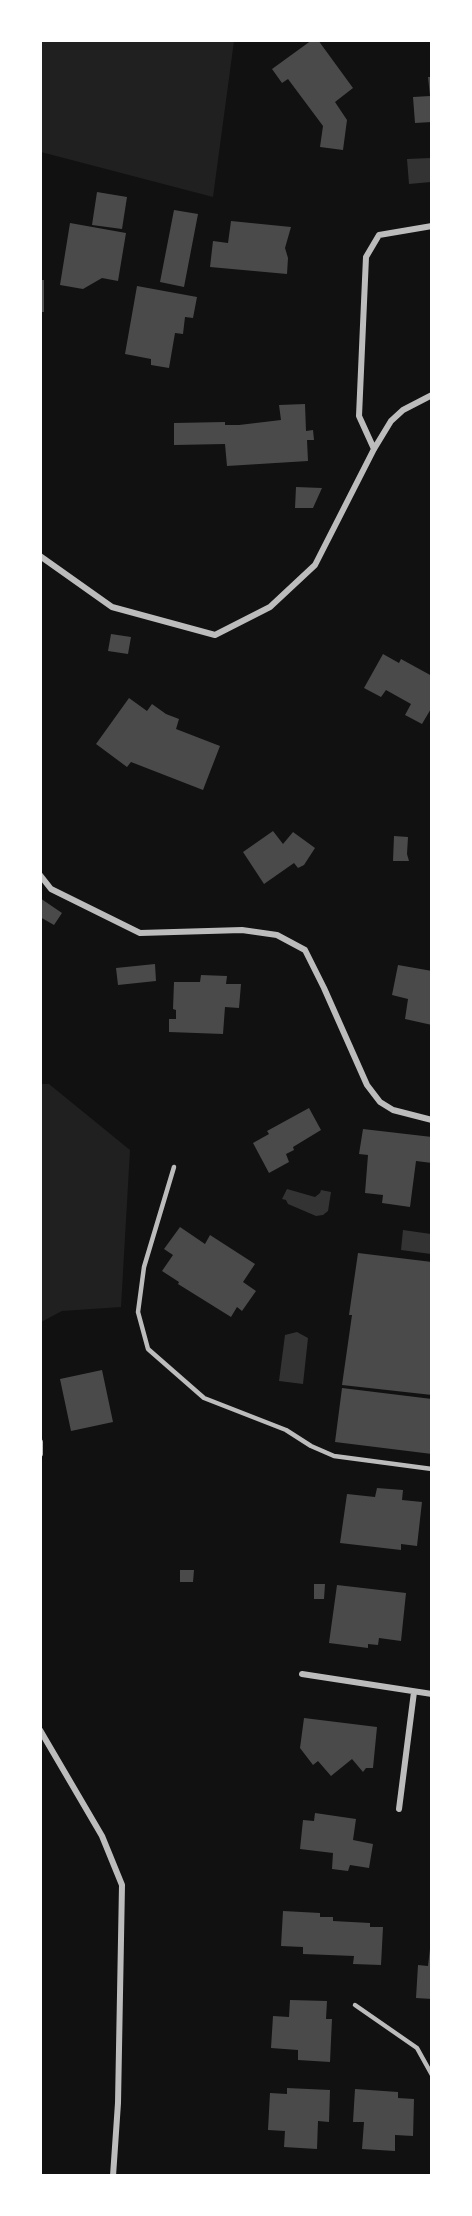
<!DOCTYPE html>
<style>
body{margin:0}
#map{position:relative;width:472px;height:2216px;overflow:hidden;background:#111;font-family:Figtree,sans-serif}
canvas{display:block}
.frame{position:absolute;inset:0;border:42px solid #fff;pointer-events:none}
</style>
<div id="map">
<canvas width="472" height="2216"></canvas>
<div class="frame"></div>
</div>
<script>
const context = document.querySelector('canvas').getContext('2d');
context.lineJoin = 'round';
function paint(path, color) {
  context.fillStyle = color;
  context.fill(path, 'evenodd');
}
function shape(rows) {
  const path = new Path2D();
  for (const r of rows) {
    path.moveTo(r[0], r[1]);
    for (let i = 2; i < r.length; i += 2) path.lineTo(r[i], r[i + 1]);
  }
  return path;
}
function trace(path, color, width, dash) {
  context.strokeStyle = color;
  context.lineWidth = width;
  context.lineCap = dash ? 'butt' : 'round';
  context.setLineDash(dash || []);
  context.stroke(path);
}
paint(shape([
 [40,41,234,41,213,197,41,152],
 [40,1084,49,1084,130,1150,121,1307,62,1311,41,1322]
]), '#202020');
paint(shape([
 [431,158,431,182,409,184,407,159],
 [287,1189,315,1197,320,1193,321,1190,331,1192,328,1211,323,1215,316,1216,288,1204,286,1200,282,1199],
 [403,1230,431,1234,431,1254,401,1250],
 [297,1332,308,1338,303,1384,279,1381,285,1335]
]), '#333');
paint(shape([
 [312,40,318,40,353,88,335,102,347,120,343,150,320,147,323,126,288,79,282,83,272,69],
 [428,77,432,77,432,122,415,123,413,97,430,96],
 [97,192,127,197,122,229,92,225],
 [174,210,198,214,184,287,160,282],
 [231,221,291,227,285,248,288,258,287,274,210,267,213,241,228,243],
 [70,223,126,233,118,281,102,278,83,289,60,285],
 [40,280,44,280,44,312,40,312],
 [137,286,197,297,193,318,185,317,183,334,175,333,169,368,151,365,151,359,125,354],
 [305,404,306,431,313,430,314,440,307,440,308,461,227,466,225,444,174,445,174,423,225,422,225,425,239,425,281,420,279,405],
 [296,487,322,488,313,508,295,508],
 [111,634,131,637,128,654,108,651],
 [383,654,399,663,401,659,432,676,432,707,422,724,405,715,411,704,386,690,381,697,364,688],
 [129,698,147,711,152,704,166,714,179,719,176,729,220,746,203,790,131,762,127,767,96,744],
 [273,831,283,844,293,832,315,848,304,865,298,868,294,863,264,884,243,852],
 [394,836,408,837,407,854,409,861,393,861],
 [40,898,62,913,54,925,40,917],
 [155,964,156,981,118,985,116,968],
 [398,965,432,971,432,1025,405,1019,408,999,392,995],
 [201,975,227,976,226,984,241,984,239,1008,225,1007,223,1034,169,1032,169,1019,176,1019,176,1010,173,1009,174,982,200,982],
 [309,1108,321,1130,293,1147,294,1150,286,1154,289,1162,269,1173,253,1143,269,1134,267,1131],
 [363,1129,432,1137,432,1163,416,1161,410,1207,382,1203,383,1195,365,1193,368,1155,359,1154],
 [180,1227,205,1244,210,1235,255,1264,243,1282,256,1291,242,1311,237,1307,231,1317,178,1284,179,1282,162,1271,173,1255,164,1249],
 [358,1253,432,1262,432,1395,342,1385,352,1315,349,1315],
 [102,1370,113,1422,71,1431,60,1379],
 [342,1388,432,1399,432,1454,335,1442],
 [377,1488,403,1490,402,1500,422,1502,417,1546,401,1544,401,1550,340,1543,347,1494,375,1497],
 [180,1570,194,1570,193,1582,180,1582],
 [314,1584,325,1584,324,1599,314,1599],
 [337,1585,406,1593,401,1641,379,1638,378,1645,368,1644,368,1648,329,1643],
 [304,1718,377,1727,373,1768,366,1768,363,1772,352,1759,331,1776,318,1761,313,1765,300,1748],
 [315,1813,356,1819,353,1840,373,1844,369,1868,350,1865,348,1871,332,1869,333,1853,300,1849,303,1820,314,1821],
 [283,1911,320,1913,320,1917,333,1917,333,1921,370,1923,370,1927,383,1927,381,1965,353,1964,354,1956,303,1954,303,1947,281,1946],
 [430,1949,432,1949,432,1999,416,1998,418,1965,428,1966],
 [290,2000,327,2001,326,2019,332,2019,330,2062,298,2060,298,2050,271,2048,273,2016,289,2017],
 [287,2088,330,2090,329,2122,318,2121,317,2149,284,2147,285,2131,268,2130,270,2093,287,2094],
 [355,2089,398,2092,398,2098,414,2099,413,2136,395,2135,395,2151,362,2149,364,2122,353,2122]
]), '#4a4a4a');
trace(shape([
 [174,1167,144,1267,138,1312,148,1349,204,1398,286,1430,311,1446,334,1456,432,1469],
 [355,2005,417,2048,432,2075]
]), '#bcbcbc', 4.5);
trace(shape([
 [374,449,359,416,366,257,379,235,432,226],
 [40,556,112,607,215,635,270,607,315,565,374,449,391,421,403,410,432,395],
 [40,875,51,889,140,933,242,930,277,935,305,950,324,988,367,1085,380,1102,393,1110,432,1120],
 [40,1442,40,1454],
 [302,1674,432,1694],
 [40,1730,102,1836,122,1885,118,2103,113,2176],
 [399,1809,414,1692]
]), '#bcbcbc', 6);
</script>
